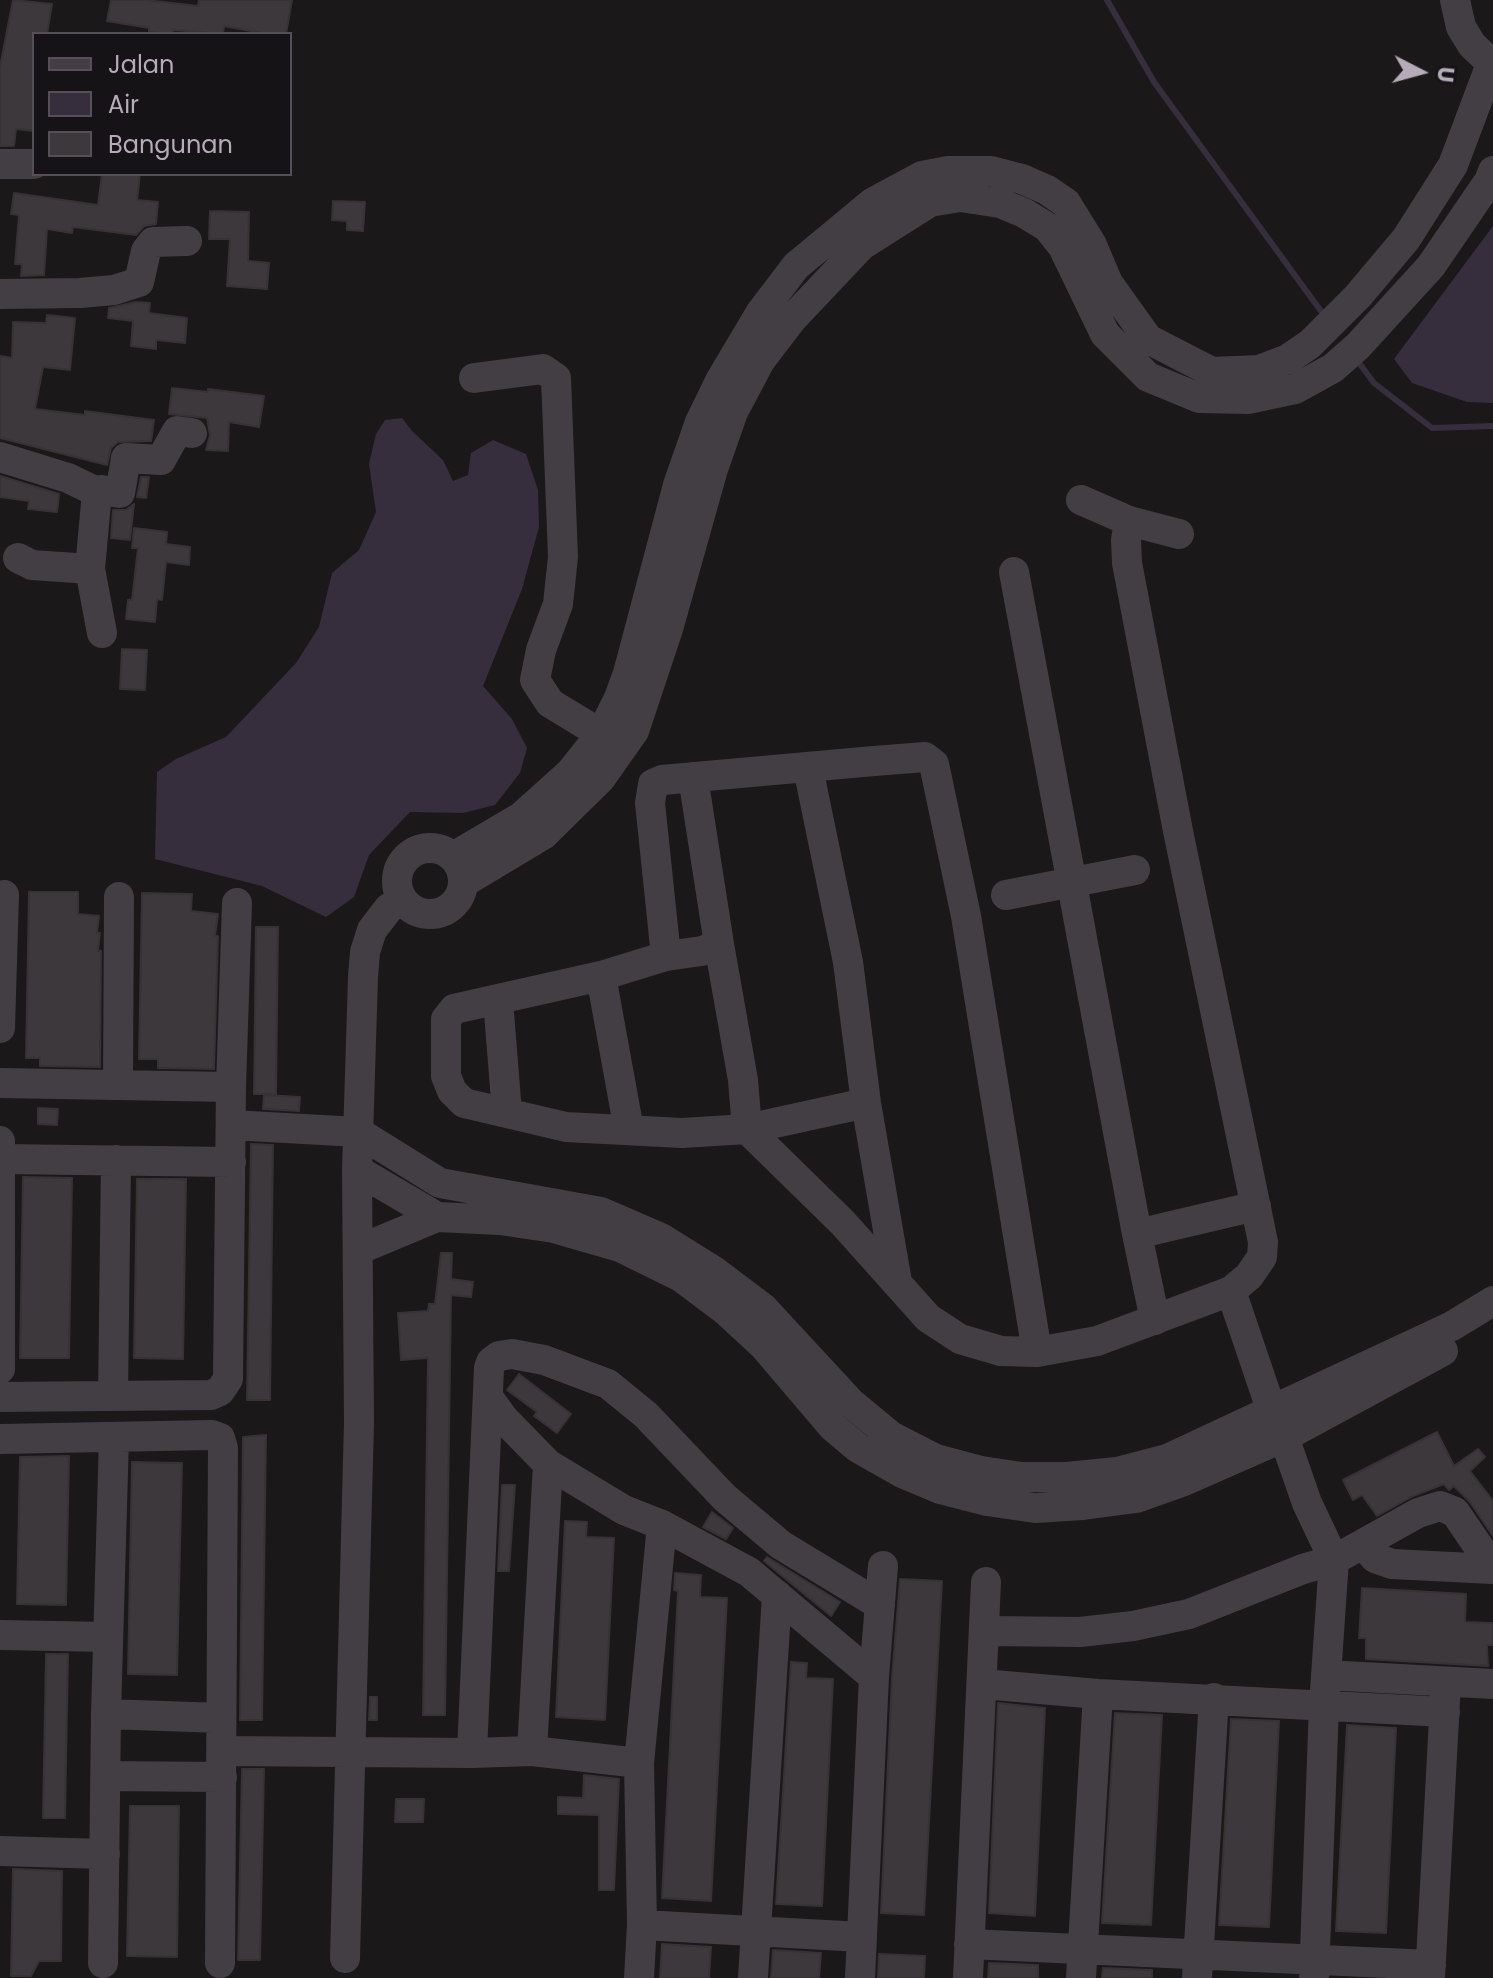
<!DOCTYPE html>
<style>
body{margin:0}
#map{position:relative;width:1493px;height:1978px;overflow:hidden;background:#1a1819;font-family:Poppins,sans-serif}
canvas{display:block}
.legend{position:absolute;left:32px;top:32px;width:260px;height:144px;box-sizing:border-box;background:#151315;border:2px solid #555057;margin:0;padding:10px 14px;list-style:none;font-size:24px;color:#b6abb9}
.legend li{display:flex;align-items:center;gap:16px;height:40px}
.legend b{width:40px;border:2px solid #555057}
.north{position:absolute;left:1381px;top:32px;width:80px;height:80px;-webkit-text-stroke:6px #151315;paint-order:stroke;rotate:96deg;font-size:22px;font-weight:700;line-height:32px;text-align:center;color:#b6abb9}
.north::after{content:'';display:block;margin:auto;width:28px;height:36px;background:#b6abb9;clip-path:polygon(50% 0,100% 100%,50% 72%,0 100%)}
</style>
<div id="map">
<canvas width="1493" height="1978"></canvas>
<ul class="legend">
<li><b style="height:10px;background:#433e44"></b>Jalan</li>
<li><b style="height:22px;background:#372e3d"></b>Air</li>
<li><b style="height:22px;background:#3c383b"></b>Bangunan</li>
</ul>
<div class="north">U</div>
</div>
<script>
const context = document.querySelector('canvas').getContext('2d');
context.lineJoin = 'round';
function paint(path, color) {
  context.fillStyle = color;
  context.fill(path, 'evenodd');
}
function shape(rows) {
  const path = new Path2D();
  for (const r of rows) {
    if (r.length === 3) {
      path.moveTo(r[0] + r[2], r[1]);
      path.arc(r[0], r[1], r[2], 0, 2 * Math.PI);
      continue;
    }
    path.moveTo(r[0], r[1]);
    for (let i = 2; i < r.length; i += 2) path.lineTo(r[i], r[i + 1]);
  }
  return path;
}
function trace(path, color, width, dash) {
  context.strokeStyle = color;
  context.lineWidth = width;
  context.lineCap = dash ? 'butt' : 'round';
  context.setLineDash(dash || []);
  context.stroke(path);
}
paint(shape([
 [1493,226,1493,403,1467,402,1412,383,1394,359],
 [402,418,412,431,443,460,453,481,468,475,471,453,493,440,526,454,538,490,539,527,522,589,483,686,512,719,527,748,520,773,495,805,463,813,410,812,369,855,354,897,326,917,262,886,155,859,157,772,176,759,226,737,296,663,319,627,332,573,359,550,376,512,369,464,376,434,385,420]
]), '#372e3d');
trace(shape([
 [1107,0,1154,82,1326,318],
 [1356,359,1374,383,1432,428,1493,426]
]), '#372e3d', 6);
const building = shape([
 [13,0,52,4,47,34,34,34,34,131,16,129,14,146,0,146,0,67,13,0],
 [111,0,146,0,198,6,199,0,292,0,286,34,267,34,224,26,223,34,173,30,172,34,149,32,149,28,107,21,111,0],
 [102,174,140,174,137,200,158,202,156,224,144,226,136,235,73,227,72,233,47,229,44,275,21,276,22,264,15,264,19,215,11,214,14,193,98,205,102,174],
 [333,201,365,202,363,231,347,230,347,221,332,220,333,201],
 [210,211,249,212,248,261,269,263,267,289,227,286,230,239,209,239,210,211],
 [136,302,150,303,149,313,187,318,185,343,156,340,156,349,131,346,133,321,108,318,109,308,136,302],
 [47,315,75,318,70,370,43,367,35,409,85,415,85,411,154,420,151,441,118,442,111,448,107,465,0,438,0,356,12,358,13,322,46,323,47,315],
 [172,388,208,392,208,389,264,396,259,427,229,422,228,451,206,450,210,435,207,418,169,414,172,388],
 [0,476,59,494,57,512,28,509,29,501,0,497,0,476],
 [141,477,149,477,146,498,137,497,141,477],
 [134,504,130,540,111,538,113,510,126,510,134,504],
 [134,528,167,532,166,544,190,547,189,565,166,562,162,600,157,599,155,622,126,619,128,600,132,600,138,548,132,548,134,528],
 [122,649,147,650,145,690,120,689,122,649],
 [29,892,78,892,78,914,99,916,97,933,100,933,98,951,101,951,100,1067,40,1066,40,1058,26,1058,29,892],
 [142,893,192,894,191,911,218,914,215,936,218,936,214,1069,158,1068,158,1059,139,1059,142,893],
 [256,927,278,927,276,1094,254,1094,256,927],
 [264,1095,300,1097,299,1111,263,1109,264,1095],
 [38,1108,58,1109,57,1125,38,1124,38,1108],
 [251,1144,273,1145,270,1400,247,1400,251,1144],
 [23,1177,72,1178,69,1358,20,1358,23,1177],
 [137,1179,186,1179,183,1359,134,1358,137,1179],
 [441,1253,452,1253,451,1279,473,1282,471,1297,451,1295,445,1715,423,1715,428,1358,401,1360,398,1313,428,1311,429,1304,435,1304,441,1253],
 [519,1374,571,1414,557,1433,534,1416,537,1412,507,1390,519,1374],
 [1437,1432,1454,1466,1478,1449,1485,1457,1470,1471,1493,1501,1493,1536,1470,1502,1454,1486,1449,1490,1444,1484,1413,1496,1377,1516,1362,1495,1353,1500,1343,1480,1437,1432],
 [266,1435,262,1720,240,1720,243,1437,266,1435],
 [69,1456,66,1605,17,1604,20,1457,69,1456],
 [132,1462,182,1463,177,1675,128,1674,132,1462],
 [502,1485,515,1485,509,1571,498,1571,502,1485],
 [712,1512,733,1528,726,1539,703,1527,712,1512],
 [565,1521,587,1522,586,1537,614,1538,605,1720,556,1717,565,1521],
 [767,1557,840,1602,831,1616,764,1561,767,1557],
 [675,1573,701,1575,700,1597,727,1598,711,1901,662,1898,678,1591,674,1590,675,1573],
 [900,1579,942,1581,924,1915,881,1913,892,1678,900,1579],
 [1362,1588,1466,1594,1465,1622,1493,1623,1493,1645,1487,1645,1488,1666,1366,1659,1366,1638,1359,1638,1362,1588],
 [46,1654,68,1654,65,1818,43,1818,46,1654],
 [791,1662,807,1663,806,1678,833,1679,822,1906,776,1904,791,1662],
 [370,1697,377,1697,377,1720,369,1720,370,1697],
 [998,1703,1045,1708,1035,1916,989,1913,998,1703],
 [1115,1713,1162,1715,1151,1925,1102,1923,1115,1713],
 [1231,1719,1279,1721,1269,1927,1219,1925,1231,1719],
 [1347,1725,1396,1728,1386,1933,1336,1931,1347,1725],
 [242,1769,264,1769,260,1960,238,1960,242,1769],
 [584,1775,619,1779,614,1890,599,1890,599,1815,558,1814,558,1797,583,1798,584,1775],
 [396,1799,424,1799,423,1822,395,1822,396,1799],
 [130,1806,179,1806,177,1957,127,1956,130,1806],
 [13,1869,62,1871,61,1961,39,1961,31,1976,11,1976,13,1869],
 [662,1944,711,1947,709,1978,660,1978,662,1944],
 [773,1950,821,1953,819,1978,771,1978,773,1950],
 [879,1954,925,1956,924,1978,878,1978,879,1954],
 [989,1963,1038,1965,1038,1978,988,1978,989,1963],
 [1103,1968,1152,1970,1152,1978,1102,1978,1103,1968]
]);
paint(building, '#3c383b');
trace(building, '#363235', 2);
trace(shape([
 [1455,0,1461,27,1472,45,1493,65],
 [0,164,34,164],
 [0,294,80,293,114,290,139,282,146,251,153,242,187,241],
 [474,378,543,369,556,378,563,557,558,604,541,650,535,680,550,703,601,734],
 [0,457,68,478,97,492],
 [1081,500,1129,521,1126,540,1127,563,1178,831,1263,1242,1262,1257,1249,1276,1231,1291,1272,1412,1284,1437,1307,1503,1334,1560,1324,1705,1314,1978],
 [1129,521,1179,534],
 [18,558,32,565,90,569],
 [1014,572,1137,1234],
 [102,633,90,569,97,492,101,490,120,493,126,458,161,460,177,431,192,433],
 [808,768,848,962,866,1103,897,1282],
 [693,777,719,944],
 [430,881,33],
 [453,857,521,817,570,773,601,734,619,698,628,673,678,485,700,422,720,381,761,312,796,266,872,203,922,176,948,171,991,171,1022,179,1047,190,1066,203,1092,245,1108,283,1148,339,1212,372,1259,370,1288,359,1310,344,1358,296,1406,239,1453,165,1491,64],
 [463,883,543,835,601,778,634,731,668,629,713,469,733,412,760,361,792,319,862,245,930,202,960,197,1000,203,1024,213,1047,227,1063,247,1105,334,1148,377,1199,398,1248,399,1295,389,1333,368,1358,346,1431,266,1489,181,1493,171],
 [1006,895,1135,870],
 [666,956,650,803,653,784,662,780,874,761,925,757,934,764,966,916,1037,1352],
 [601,976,629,1130],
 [498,1000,507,1113],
 [0,1028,4,895],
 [0,1083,231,1087],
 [118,1084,119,897],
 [866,1103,747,1129,682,1133,566,1127,464,1103,452,1091,446,1076,446,1019,454,1009,601,976,666,956,702,951,719,944,743,1080,747,1129,843,1223,928,1318,960,1339,1001,1351,1037,1352,1097,1341,1231,1291],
 [231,1125,358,1132,440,1183,601,1212,661,1238,714,1271,763,1308,850,1402,891,1436,936,1459,981,1471,1022,1477,1067,1477,1117,1472,1167,1459,1452,1326,1493,1301],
 [0,1141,0,1369],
 [1,1159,231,1162],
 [357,1170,437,1217],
 [358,1250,437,1217,500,1220,554,1228,620,1247,681,1277,725,1310,764,1346,833,1427,858,1448,902,1473,940,1489,987,1501,1035,1508,1083,1505,1136,1498,1184,1481,1284,1437,1443,1351],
 [1155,1320,1137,1234,1256,1206],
 [113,1395,116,1160],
 [0,1397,211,1395,220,1391,228,1379,231,1087,237,903],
 [488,1397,504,1419,548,1464,624,1510,662,1525,749,1572,874,1677],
 [0,1439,212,1435,220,1438,223,1448,220,1963],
 [1363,1544,1375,1558,1392,1564,1493,1569],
 [985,1631,1080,1632,1133,1626,1189,1614,1303,1569,1334,1560,1418,1513,1440,1506,1455,1512,1493,1568],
 [0,1635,108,1637],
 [1326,1675,1493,1684],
 [982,1684,1098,1694,1445,1712],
 [106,1714,221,1718],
 [223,1751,472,1753,532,1751,639,1763],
 [532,1751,548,1464],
 [472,1753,489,1368,491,1362,499,1356,512,1354,544,1360,608,1384,646,1415,725,1498,781,1545,880,1605],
 [106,1776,222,1777],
 [0,1851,105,1854],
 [642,1925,862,1937],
 [969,1944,1431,1965],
 [345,1958,359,1422,357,1170,363,977,365,952,372,930,389,908,403,900],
 [103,1963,106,1714,114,1438],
 [639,1978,642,1925,639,1763,662,1525],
 [753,1978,777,1595],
 [860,1978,874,1677,883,1566],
 [968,1978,986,1582],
 [1081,1978,1098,1694],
 [1197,1978,1214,1698],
 [1430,1978,1446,1682]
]), '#433e44', 30);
</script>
